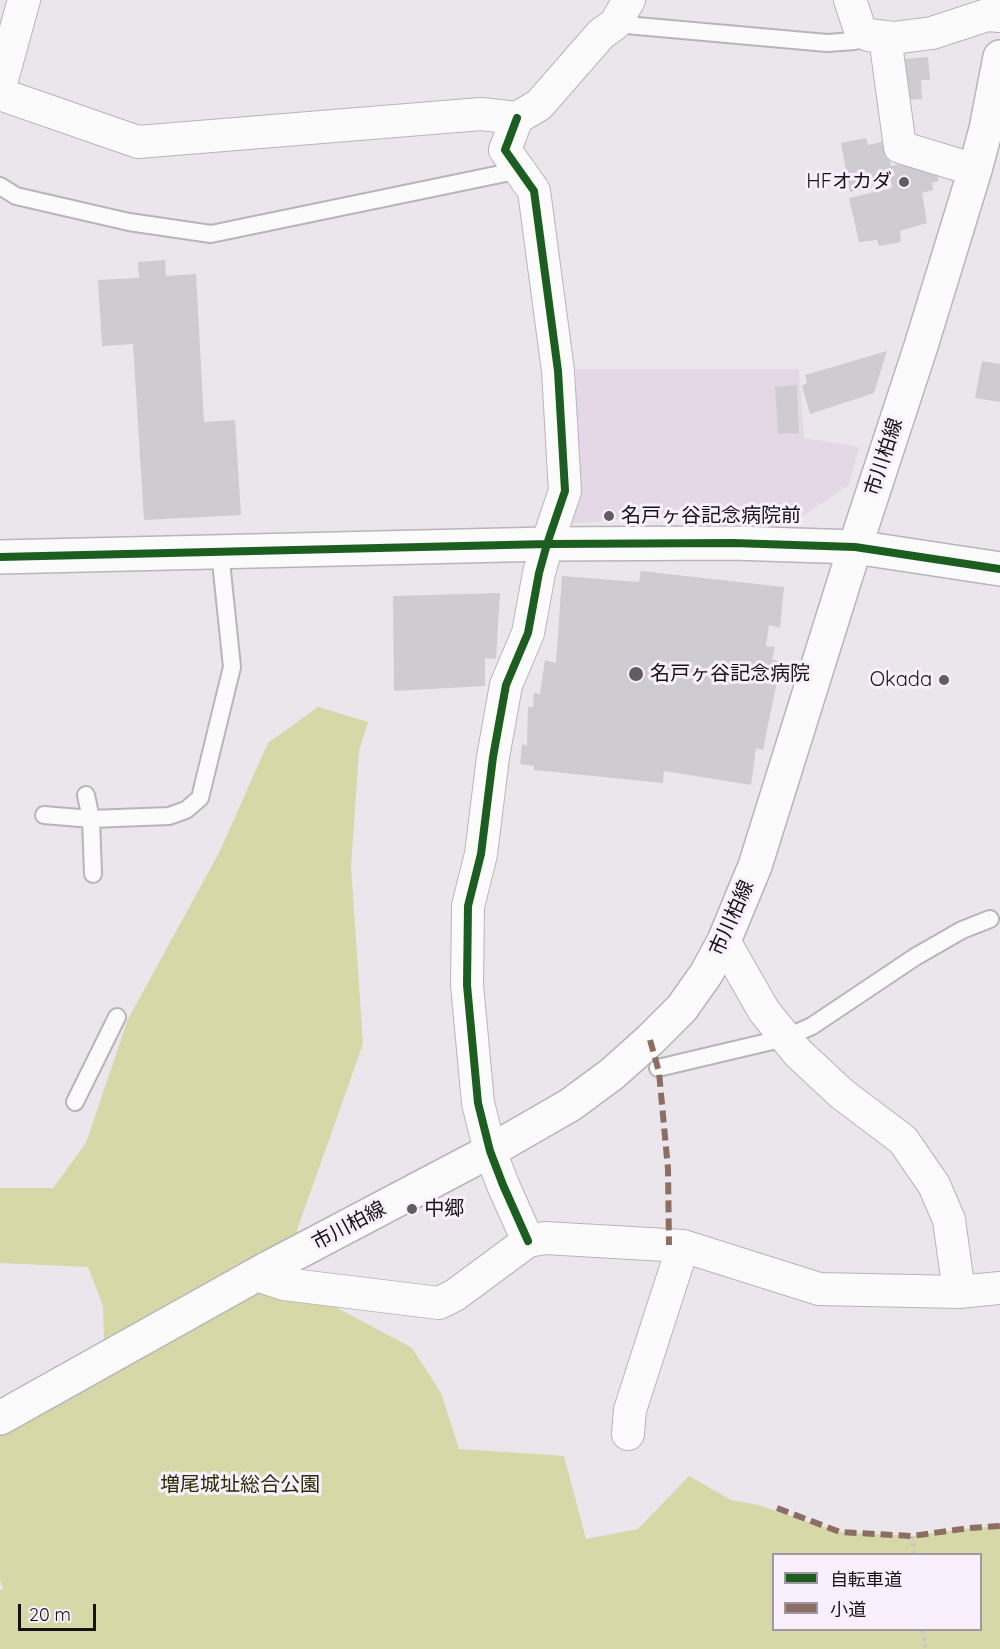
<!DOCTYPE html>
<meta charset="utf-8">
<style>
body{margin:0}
#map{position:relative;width:1000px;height:1649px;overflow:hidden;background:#ebe5ec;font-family:Quicksand,"Noto Sans JP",sans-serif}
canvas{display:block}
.legend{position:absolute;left:772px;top:1553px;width:210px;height:78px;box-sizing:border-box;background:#faeffd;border:2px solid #9f97a1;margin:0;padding:8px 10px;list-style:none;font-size:18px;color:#161317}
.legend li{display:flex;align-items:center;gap:12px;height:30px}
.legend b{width:30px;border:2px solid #9f97a1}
.scale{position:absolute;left:18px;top:1604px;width:78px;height:27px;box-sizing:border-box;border:3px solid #161317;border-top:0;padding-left:8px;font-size:18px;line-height:21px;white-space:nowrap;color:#161317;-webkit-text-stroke:4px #faeffd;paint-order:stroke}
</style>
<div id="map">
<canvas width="1000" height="1649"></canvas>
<ul class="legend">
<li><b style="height:8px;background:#1b5e20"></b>自転車道</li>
<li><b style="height:8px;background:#8d6e63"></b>小道</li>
</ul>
<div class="scale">20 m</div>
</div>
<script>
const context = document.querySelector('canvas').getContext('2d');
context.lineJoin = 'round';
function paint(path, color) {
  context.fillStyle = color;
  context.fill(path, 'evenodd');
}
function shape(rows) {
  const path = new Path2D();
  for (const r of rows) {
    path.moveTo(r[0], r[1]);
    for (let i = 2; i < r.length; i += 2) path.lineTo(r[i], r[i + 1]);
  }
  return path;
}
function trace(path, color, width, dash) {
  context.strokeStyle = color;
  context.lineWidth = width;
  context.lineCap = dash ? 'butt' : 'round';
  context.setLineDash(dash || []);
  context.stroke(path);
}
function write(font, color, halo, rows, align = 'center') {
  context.font = font + ' Quicksand,"Noto Sans JP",sans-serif';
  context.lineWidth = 6;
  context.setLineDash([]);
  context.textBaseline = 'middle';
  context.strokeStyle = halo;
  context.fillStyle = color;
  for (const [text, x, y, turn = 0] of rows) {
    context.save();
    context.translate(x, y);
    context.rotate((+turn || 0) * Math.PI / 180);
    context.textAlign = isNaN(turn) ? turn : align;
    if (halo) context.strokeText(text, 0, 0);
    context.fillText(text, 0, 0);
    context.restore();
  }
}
paint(shape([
 [576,369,799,369,804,438,859,447,849,485,801,517,699,513,567,524,576,493]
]), '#e4d8e6');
paint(shape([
 [318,707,368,722,359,751,351,866,363,1044,298,1227,289,1282,412,1348,441,1393,459,1449,564,1456,586,1539,638,1529,689,1476,731,1500,758,1505,840,1532,912,1536,969,1528,1000,1526,1000,1649,0,1649,0,1590,3,1589,0,1579,0,1421,105,1368,103,1306,88,1267,0,1263,0,1188,53,1188,86,1143,128,1019,219,853,268,743],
 [774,1554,980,1554,980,1630,774,1630]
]), '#d6d8a7');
paint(shape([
 [928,57,930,80,921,80,922,99,908,100,904,59],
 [866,138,868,145,886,141,891,166,927,159,936,168,939,181,932,183,933,190,922,193,927,223,900,231,901,242,879,246,877,240,859,242,849,198,892,188,890,176,877,178,878,187,850,192,841,143],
 [165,260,166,276,196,274,204,422,235,420,241,515,144,520,133,344,102,346,98,280,139,278,138,262],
 [887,351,874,393,810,414,802,386,807,383,805,375],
 [982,361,1000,364,1000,402,975,398],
 [797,385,799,433,778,434,775,387],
 [641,571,784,587,780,628,769,625,766,646,775,647,772,660,781,661,763,750,756,748,751,785,664,771,663,783,534,770,534,766,520,764,522,744,527,746,528,707,533,707,534,693,540,694,545,660,556,663,562,576,639,582],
 [500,593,496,659,485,658,485,686,394,691,393,596]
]), '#cfccd1');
const lane = shape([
 [615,24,827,43,855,41,868,35],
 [0,186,16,196,129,222,211,234,520,170],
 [86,795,91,819,93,874],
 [44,815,91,819,169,816,186,810,200,798,232,667,220,552],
 [658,1068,785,1038,812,1026,915,957,962,930,990,919],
 [75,1102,117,1017]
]);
const street = shape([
 [850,0,860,30,868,35,885,37,893,38,932,33,987,15,1000,16],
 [885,37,900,147,975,170],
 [0,87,24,0],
 [0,94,138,142,481,114,517,118,539,105,601,34,615,24,629,0],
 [517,118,505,150,534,191,558,371,565,491,547,544,539,573,528,633,506,685,493,757,481,854,468,906,467,985,478,1103,490,1151,503,1185,528,1241],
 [724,941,764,1011,798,1053,842,1094,903,1140,934,1185,949,1220,959,1292],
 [257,1275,284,1284,439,1303,455,1295,528,1241,545,1238,683,1246,819,1289,959,1292,1000,1288],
 [628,1434,630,1410,683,1246]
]);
const secondary = shape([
 [0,557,547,544,733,543,855,547,1000,569]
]);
const primary = shape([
 [0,1418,270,1267,490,1151,570,1105,612,1074,650,1040,682,1008,706,974,724,941,755,866,855,547,921,346,975,170,986,129,1000,57]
]);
trace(lane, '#b8b4b9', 20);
trace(street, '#b8b4b9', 34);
trace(secondary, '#b8b4b9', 36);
trace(primary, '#b8b4b9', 36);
trace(shape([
 [912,1536,914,1554],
 [922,1630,926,1649]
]), '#c8c6c9', 4, [3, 4.5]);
trace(lane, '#fcfbfc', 16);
trace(street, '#fcfbfc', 32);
trace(secondary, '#fcfbfc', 33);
trace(primary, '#fcfbfc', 33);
trace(shape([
 [650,1040,659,1072,668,1169,669,1245],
 [777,1508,840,1532,912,1536,969,1528,1000,1526]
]), '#8d6e63', 6, [12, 6]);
trace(shape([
 [517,118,505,150,534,191,558,371,565,491,547,544,539,573,528,633,506,685,493,757,481,854,468,906,467,985,478,1103,490,1151,503,1185,528,1241],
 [0,557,547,544,733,543,855,547,1000,569]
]), '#1b5e20', 8);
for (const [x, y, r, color] of [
 [904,182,6,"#615c62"],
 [609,516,6,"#615c62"],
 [636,674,8,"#615c62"],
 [944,680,6,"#615c62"],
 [412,1209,6,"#615c62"]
]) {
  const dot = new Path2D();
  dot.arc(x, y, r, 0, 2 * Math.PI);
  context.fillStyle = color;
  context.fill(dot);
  trace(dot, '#faeffd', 2);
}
write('20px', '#161317', '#faeffd', [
 ["HFオカダ",892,182,"right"],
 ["名戸ヶ谷記念病院前",621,516],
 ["名戸ヶ谷記念病院",650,674],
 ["Okada",932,680,"right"],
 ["中郷",424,1209]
], 'left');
write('20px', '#161317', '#faeffd', [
 ["市川柏線",884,457,-72],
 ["市川柏線",732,918,-66],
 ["市川柏線",349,1226,-28]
]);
write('20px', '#2b2e03', '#faeffd', [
 ["増尾城址総合公園",240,1485]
]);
</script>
